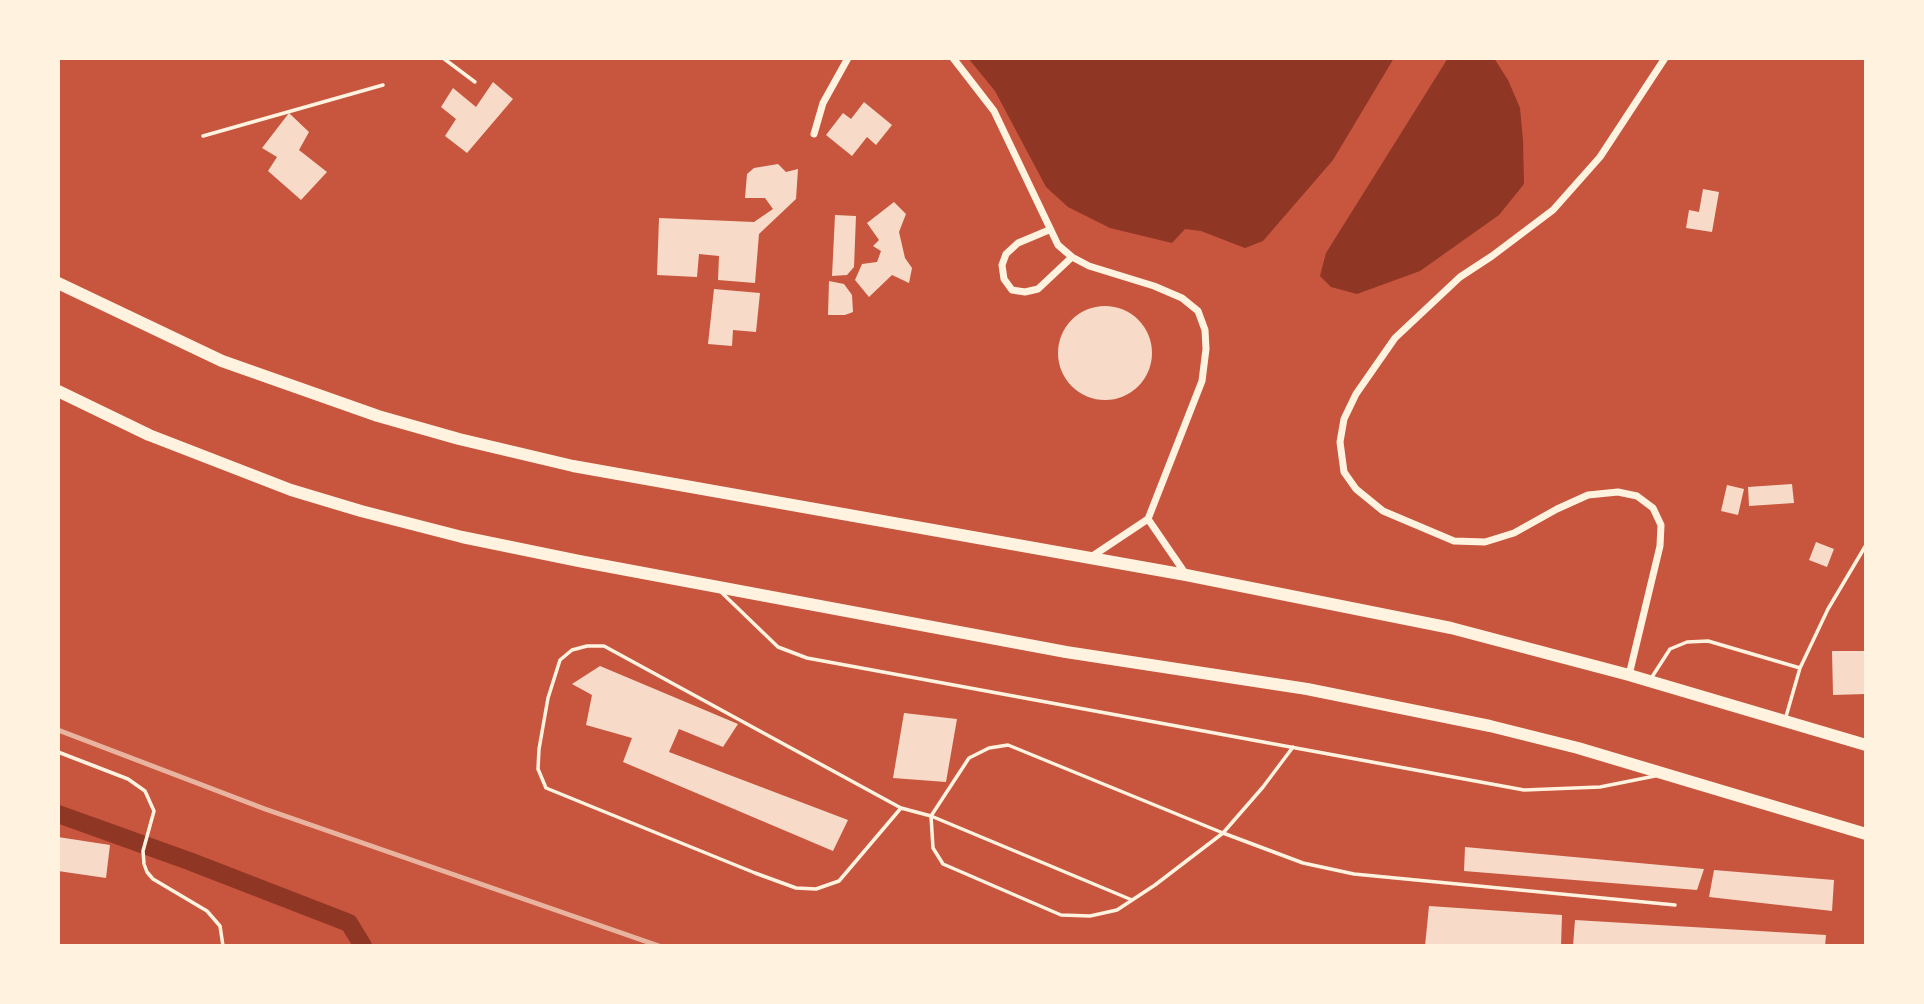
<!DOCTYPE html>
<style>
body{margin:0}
#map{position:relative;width:1924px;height:1004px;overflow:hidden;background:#c8553d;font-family:Quicksand,sans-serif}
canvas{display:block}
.frame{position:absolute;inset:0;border:60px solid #fff3e0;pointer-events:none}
</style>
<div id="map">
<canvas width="1924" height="1004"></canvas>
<div class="frame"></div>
</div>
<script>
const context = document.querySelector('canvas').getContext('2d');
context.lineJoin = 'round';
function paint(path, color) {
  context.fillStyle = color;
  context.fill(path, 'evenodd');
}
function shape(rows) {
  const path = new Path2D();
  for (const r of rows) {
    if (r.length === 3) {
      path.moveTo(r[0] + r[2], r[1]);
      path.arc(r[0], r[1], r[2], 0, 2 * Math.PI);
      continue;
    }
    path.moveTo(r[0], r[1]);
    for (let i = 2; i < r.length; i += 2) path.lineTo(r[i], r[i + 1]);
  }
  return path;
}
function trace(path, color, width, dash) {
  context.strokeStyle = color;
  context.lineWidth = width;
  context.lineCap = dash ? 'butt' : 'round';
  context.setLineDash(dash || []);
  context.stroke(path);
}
paint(shape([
 [968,58,1394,58,1333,160,1263,241,1245,248,1201,231,1185,229,1172,243,1110,228,1068,207,1046,187,995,91],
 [1448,58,1494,58,1508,80,1520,108,1523,140,1524,184,1499,215,1420,271,1357,294,1331,287,1320,276,1326,253]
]), '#8f3625');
trace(shape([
 [58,814,189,861,349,923,363,946]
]), '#8f3625', 18);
paint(shape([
 [493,82,513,99,467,153,445,136,456,119,441,107,453,88,476,107],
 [864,102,892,125,876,145,867,137,852,156,826,135,843,113,851,119],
 [289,113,309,132,299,150,327,172,301,200,268,171,277,157,262,148],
 [778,164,786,172,798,169,796,199,759,234,755,283,718,280,719,256,699,254,697,277,657,275,659,218,754,222,773,209,765,198,745,198,747,174,754,168],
 [1703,189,1719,192,1712,232,1686,228,1689,210,1699,212],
 [894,202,906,214,899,232,905,258,912,268,909,283,892,275,869,297,855,280,862,264,877,262,881,251,873,246,879,240,867,223],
 [835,215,856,216,854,267,847,275,832,276],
 [829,281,844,284,852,295,853,312,845,315,828,315],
 [714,289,760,293,756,332,733,330,732,346,708,344],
 [1105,353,47],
 [1792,484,1794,503,1749,506,1748,487],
 [1727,485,1744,489,1738,515,1721,511],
 [1816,542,1834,549,1827,567,1809,560],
 [1832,651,1866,651,1866,694,1833,695],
 [600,666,738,724,723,747,679,729,669,752,848,820,833,851,623,762,632,738,586,725,592,695,572,684],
 [904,713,957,719,946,782,893,778],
 [58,837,110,845,106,878,58,871],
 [1465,847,1704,869,1697,890,1464,871],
 [1714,870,1834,880,1832,911,1709,897],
 [1429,906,1562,915,1561,946,1425,946],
 [1575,920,1826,935,1825,946,1573,946]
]), '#f7dbc8');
trace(shape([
 [443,58,475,82],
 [203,136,383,85],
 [720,591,778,647,807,658,1524,790,1600,787,1655,776],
 [1650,680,1670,649,1687,642,1708,641,1800,668],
 [1785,720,1800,668,1828,609,1866,545],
 [1293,747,1263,787,1223,833,1155,885,1117,910,1090,916,1061,915,943,864,933,848,931,816,969,758,989,748,1008,745,1223,833,1303,863,1354,874,1675,905],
 [58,752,128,779,145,791,154,811,143,851,144,864,147,872,153,879,207,911,220,926,223,946],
 [901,808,839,881,816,889,796,888,755,873,546,788,538,769,539,749,548,698,560,660,572,650,587,646,604,646,901,808,931,816,1132,900]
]), '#fff3e0', 3.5);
trace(shape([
 [953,58,994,111,1058,245,1072,257,1089,266,1154,286,1182,298,1198,311,1205,330,1206,349,1202,381,1148,519,1091,557],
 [814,134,823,103,848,58],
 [1049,230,1018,243,1006,254,1002,265,1004,279,1012,290,1025,292,1038,289,1072,257],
 [1148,519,1185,573],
 [1629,675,1660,546,1661,525,1653,508,1637,496,1618,492,1588,495,1557,509,1514,533,1485,542,1454,541,1383,511,1356,489,1344,472,1340,442,1344,419,1356,394,1395,338,1460,277,1492,256,1553,210,1600,157,1665,58]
]), '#fff3e0', 7);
trace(shape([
 [58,283,222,361,378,416,459,439,573,466,1186,575,1451,628,1629,675,1866,745],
 [58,391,149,435,291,490,361,511,462,537,579,561,1066,652,1307,689,1490,726,1578,748,1866,834]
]), '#fff3e0', 12);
trace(shape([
 [58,730,265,809,659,946]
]), '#e9b49f', 5);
</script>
